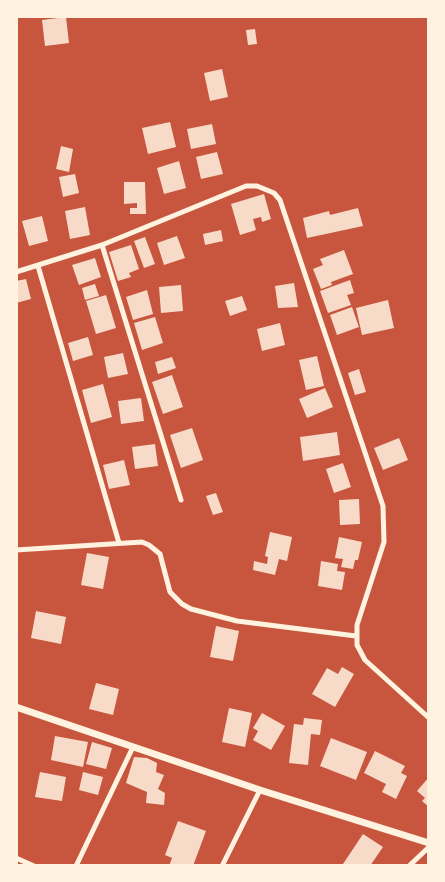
<!DOCTYPE html>
<style>
body{margin:0}
#map{position:relative;width:445px;height:882px;overflow:hidden;background:#c8553d;font-family:"Archivo Narrow",sans-serif}
canvas{display:block}
.frame{position:absolute;inset:0;border:18px solid #fff3e0;pointer-events:none}
</style>
<div id="map">
<canvas width="445" height="882"></canvas>
<div class="frame"></div>
</div>
<script>
const context = document.querySelector('canvas').getContext('2d');
context.lineJoin = 'round';
function paint(path, color) {
  context.fillStyle = color;
  context.fill(path, 'evenodd');
}
function shape(rows) {
  const path = new Path2D();
  for (const r of rows) {
    path.moveTo(r[0], r[1]);
    for (let i = 2; i < r.length; i += 2) path.lineTo(r[i], r[i + 1]);
  }
  return path;
}
function trace(path, color, width, dash) {
  context.strokeStyle = color;
  context.lineWidth = width;
  context.lineCap = dash ? 'butt' : 'round';
  context.setLineDash(dash || []);
  context.stroke(path);
}
paint(shape([
 [66,17,69,43,45,46,42,20],
 [255,29,257,44,248,45,246,30],
 [222,69,228,97,210,101,204,73],
 [170,122,176,147,148,154,142,128],
 [212,124,216,144,191,149,187,129],
 [61,146,73,149,69,172,56,169],
 [217,152,223,174,201,179,196,157],
 [179,161,186,188,164,194,157,168],
 [75,174,79,193,63,197,59,177],
 [124,182,145,182,146,214,130,214,130,208,137,208,137,203,124,204],
 [264,194,271,219,262,222,261,217,253,219,256,230,240,235,231,204],
 [85,207,90,235,70,239,65,211],
 [358,208,363,226,307,238,303,218,329,211,330,215],
 [42,216,48,241,29,246,22,221],
 [221,230,223,241,205,245,203,234],
 [177,236,185,258,164,265,157,243],
 [145,237,155,264,144,268,134,241],
 [131,245,139,269,129,273,131,277,118,281,109,252],
 [344,250,353,274,331,282,332,285,321,289,313,269,323,265,320,259],
 [95,258,101,277,79,285,72,265],
 [26,279,31,299,16,303,16,281],
 [350,280,354,293,347,295,351,305,328,313,320,291],
 [294,283,298,307,278,308,275,286],
 [95,284,99,296,85,300,82,288],
 [181,285,183,311,161,313,159,287],
 [147,290,153,314,133,320,126,297],
 [106,295,116,328,96,334,86,301],
 [242,296,247,310,230,316,225,301],
 [388,300,394,328,362,335,356,308],
 [352,307,359,327,337,335,330,315],
 [155,317,163,343,142,350,134,323],
 [280,323,285,345,262,351,257,329],
 [88,337,93,355,73,361,68,343],
 [123,353,128,374,108,378,104,357],
 [317,356,324,386,306,390,299,360],
 [172,357,176,368,158,374,155,362],
 [359,369,366,392,355,395,348,373],
 [172,375,183,407,163,414,152,382],
 [103,384,112,417,91,423,82,390],
 [325,388,333,407,307,418,299,399],
 [141,398,144,421,121,424,118,401],
 [192,428,203,460,181,468,170,435],
 [337,432,340,455,303,461,300,437],
 [399,438,408,460,383,470,374,448],
 [155,444,158,466,135,469,132,447],
 [124,460,130,485,109,489,103,465],
 [343,463,351,487,334,493,326,469],
 [216,493,223,512,213,515,206,496],
 [359,499,360,524,340,525,339,500],
 [270,532,292,537,287,561,279,559,275,575,253,570,254,561,267,564,268,557,265,556],
 [339,537,362,542,358,560,355,560,353,569,341,567,343,559,335,558],
 [87,553,109,557,103,589,81,585],
 [321,561,338,564,337,571,345,572,342,590,318,586],
 [36,611,66,617,61,644,31,638],
 [216,626,239,631,233,661,210,657],
 [342,667,354,674,335,707,312,694,327,668,338,674],
 [96,683,119,689,113,715,89,709],
 [229,708,252,713,245,747,222,742],
 [262,713,285,726,271,750,253,740,258,731,253,728],
 [304,718,322,720,320,735,311,734,308,765,289,763,294,724,303,725],
 [55,736,88,742,83,767,51,760],
 [331,738,367,752,356,780,320,766],
 [92,742,112,748,106,769,86,764],
 [375,751,405,766,401,773,407,776,396,799,382,792,386,784,364,773],
 [134,757,147,758,157,763,156,772,164,775,158,789,165,793,164,805,146,803,147,792,126,783],
 [40,772,66,777,62,801,35,797],
 [83,772,103,777,98,795,79,790],
 [429,777,429,807,422,801,425,798,417,791],
 [178,821,206,831,193,866,169,866,172,858,165,855],
 [363,834,383,847,370,866,345,866,343,864]
]), '#f7dbc8');
trace(shape([
 [102,245,181,500],
 [38,266,119,543],
 [16,272,102,245,246,186,257,186,274,193,280,200,383,506,384,542,357,625,357,645,365,660,429,718],
 [16,550,142,542,149,545,160,554,170,592,182,604,191,609,237,621,356,636],
 [16,858,34,866],
 [76,866,133,747],
 [222,866,260,790],
 [409,866,429,847]
]), '#fff3e0', 5);
trace(shape([
 [16,707,260,790,429,843]
]), '#fff3e0', 7);
</script>
